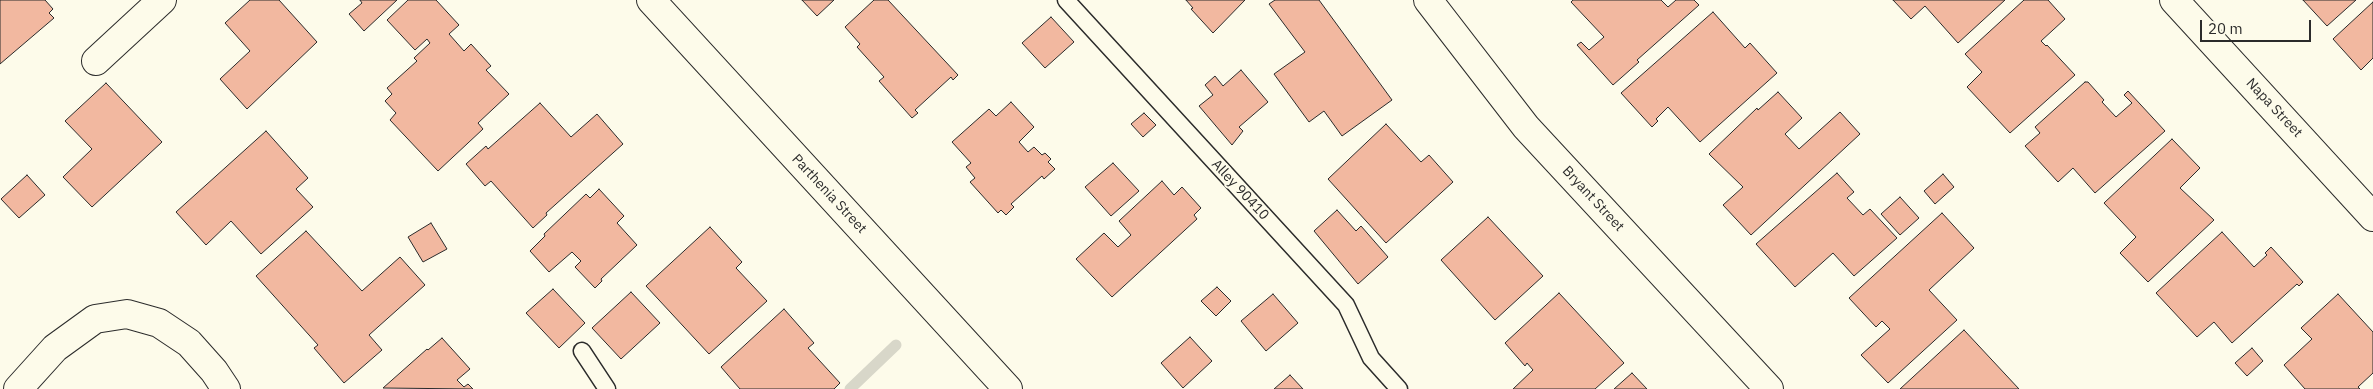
<!DOCTYPE html>
<style>
body{margin:0}
#map{position:relative;width:2373px;height:389px;overflow:hidden;background:#fdfbea;font-family:"IBM Plex Sans",sans-serif}
canvas{display:block}
.scale{position:absolute;left:2200px;top:20px;width:111px;height:22px;box-sizing:border-box;border:2px solid #2b2b2b;border-top:0;padding-left:6px;font-size:15px;line-height:18px;white-space:nowrap;color:#2b2b2b;-webkit-text-stroke:4px #fdfbea;paint-order:stroke}
</style>
<div id="map">
<canvas width="2373" height="389"></canvas>
<div class="scale">20 m</div>
</div>
<script>
const context = document.querySelector('canvas').getContext('2d');
context.lineJoin = 'round';
function shape(rows) {
  const path = new Path2D();
  for (const r of rows) {
    path.moveTo(r[0], r[1]);
    for (let i = 2; i < r.length; i += 2) path.lineTo(r[i], r[i + 1]);
  }
  return path;
}
function trace(path, color, width, dash) {
  context.strokeStyle = color;
  context.lineWidth = width;
  context.lineCap = dash ? 'butt' : 'round';
  context.setLineDash(dash || []);
  context.stroke(path);
}
function paint(path, color) {
  context.fillStyle = color;
  context.fill(path, 'evenodd');
}
function write(font, color, halo, rows, align = 'center') {
  context.font = font + ' "IBM Plex Sans",sans-serif';
  context.lineWidth = 4;
  context.setLineDash([]);
  context.textBaseline = 'middle';
  context.strokeStyle = halo;
  context.fillStyle = color;
  for (const [text, x, y, turn = 0] of rows) {
    context.save();
    context.translate(x, y);
    context.rotate((+turn || 0) * Math.PI / 180);
    context.textAlign = isNaN(turn) ? turn : align;
    if (halo) context.strokeText(text, 0, 0);
    context.fillText(text, 0, 0);
    context.restore();
  }
}
trace(shape([
 [850,389,896,345]
]), '#d8d7c9', 11);
const building = shape([
 [0,0,45,0,53,9,49,13,54,18,0,64,0,0],
 [250,0,279,0,317,42,247,109,220,79,250,51,225,23,250,0],
 [360,0,397,0,364,31,349,14,362,3,360,0],
 [408,0,436,0,459,25,449,34,464,51,471,44,491,66,486,70,509,94,478,123,483,129,438,171,390,120,396,113,385,101,392,94,387,88,417,61,414,58,430,43,427,39,415,50,387,20,408,0],
 [802,0,834,0,817,16,802,0],
 [874,0,888,0,958,75,953,80,951,77,915,110,918,113,912,118,879,81,884,77,857,47,860,44,845,27,874,0],
 [1186,0,1245,0,1213,33,1191,9,1193,8,1186,0],
 [1275,0,1319,0,1392,100,1342,136,1324,111,1309,122,1274,74,1305,52,1269,4,1275,0],
 [1573,0,1661,0,1668,7,1676,0,1694,0,1699,5,1637,60,1639,62,1613,85,1577,45,1581,42,1589,50,1604,37,1571,2,1573,0],
 [1893,0,2005,0,1958,43,1925,6,1911,19,1893,0],
 [2024,0,2048,0,2065,19,2041,41,2046,46,2047,45,2075,75,2010,133,1967,87,1982,72,1965,54,2024,0],
 [2303,0,2356,0,2327,26,2303,0],
 [2373,2,2373,58,2361,70,2333,39,2373,2],
 [1713,12,1745,48,1750,43,1777,73,1700,142,1668,107,1656,119,1658,121,1652,127,1621,93,1713,12],
 [1051,17,1074,42,1045,68,1022,43,1051,17],
 [1241,70,1268,102,1239,127,1243,131,1232,145,1199,106,1213,95,1205,85,1215,76,1223,86,1241,70],
 [2085,82,2088,82,2104,100,2102,102,2116,117,2132,103,2124,95,2128,91,2165,131,2095,193,2073,168,2058,182,2025,146,2040,133,2035,127,2085,82],
 [106,83,162,142,92,207,63,177,92,149,65,121,106,83],
 [1778,92,1802,118,1785,134,1799,149,1840,112,1860,134,1751,235,1723,205,1743,187,1709,154,1757,108,1758,110,1778,92],
 [1011,102,1034,127,1019,142,1028,152,1034,147,1042,155,1045,153,1051,159,1048,162,1055,169,1044,179,1042,176,1011,204,1014,207,1006,215,1001,210,998,213,970,182,975,178,966,167,971,163,952,142,989,109,996,116,1011,102],
 [540,103,571,137,597,114,623,144,546,213,547,215,533,228,491,181,485,186,466,164,486,146,488,149,540,103],
 [1144,113,1156,125,1143,137,1131,124,1144,113],
 [1386,124,1421,162,1429,155,1453,182,1386,243,1328,179,1386,124],
 [266,131,308,178,296,189,313,207,261,254,231,221,206,245,176,212,266,131],
 [2172,139,2200,168,2180,188,2214,220,2148,282,2120,253,2136,237,2104,203,2172,139],
 [1113,163,1139,191,1111,216,1085,187,1113,163],
 [1837,173,1854,192,1847,198,1863,215,1870,209,1897,238,1854,276,1833,253,1795,287,1756,244,1837,173],
 [1943,174,1954,187,1935,204,1924,191,1943,174],
 [27,175,45,195,19,218,1,199,27,175],
 [1162,181,1174,195,1182,187,1201,208,1194,215,1197,219,1112,297,1076,259,1104,233,1118,247,1131,235,1119,221,1162,181],
 [599,189,624,216,617,223,637,245,601,279,602,281,595,288,575,267,581,261,572,252,549,272,530,251,545,236,544,234,586,194,590,198,599,189],
 [1900,197,1919,218,1900,235,1881,214,1900,197],
 [1337,210,1356,231,1361,226,1388,257,1358,284,1314,231,1337,210],
 [1942,213,1974,248,1929,290,1957,320,1888,383,1861,355,1890,329,1882,321,1876,327,1849,298,1942,213],
 [1488,217,1543,276,1495,320,1441,260,1488,217],
 [431,223,447,249,423,262,408,237,431,223],
 [710,227,742,262,736,268,767,301,709,354,646,286,710,227],
 [306,231,362,291,400,257,425,285,369,335,382,350,344,383,314,348,318,345,256,276,306,231],
 [2222,232,2254,267,2267,255,2265,253,2271,247,2303,282,2299,286,2297,284,2232,343,2214,322,2197,337,2156,293,2222,232],
 [1217,287,1231,301,1216,316,1201,301,1217,287],
 [553,289,585,323,559,348,526,313,553,289],
 [631,292,660,323,621,359,592,328,631,292],
 [1559,293,1624,363,1595,389,1513,389,1533,370,1527,363,1525,366,1505,343,1559,293],
 [1273,294,1298,323,1266,351,1241,321,1273,294],
 [2338,294,2373,332,2373,373,2358,387,2360,389,2305,389,2284,365,2312,339,2301,328,2338,294],
 [784,309,814,343,808,348,840,383,834,389,740,389,721,367,784,309],
 [1964,330,2019,389,1900,389,1964,330],
 [1190,337,1212,361,1183,388,1161,363,1190,337],
 [442,338,470,369,457,380,464,387,468,384,473,389,383,388,427,349,428,350,442,338],
 [2252,348,2263,361,2247,376,2235,363,2252,348],
 [1632,373,1647,389,1614,389,1632,373],
 [1290,375,1303,389,1274,389,1290,375]
]);
paint(building, '#f2b8a0');
trace(building, '#2b2b2b', 1);
const service = shape([
 [1066,0,1346,305,1371,358,1399,389],
 [582,351,607,389]
]);
const minor = shape([
 [1428,0,1526,127,1769,389],
 [2174,0,2373,217],
 [96,61,162,0],
 [18,389,55,348,95,319,127,314,159,323,189,343,214,371,226,389]
]);
const secondary = shape([
 [651,0,1008,389]
]);
trace(service, '#2b2b2b', 19);
trace(minor, '#2b2b2b', 30);
trace(secondary, '#2b2b2b', 30);
trace(service, '#fdfbea', 16);
trace(minor, '#fdfbea', 28);
trace(secondary, '#fdfbea', 28);
write('14px', '#2b2b2b', '#fdfbea', [
 ["Napa Street",2274,108,47],
 ["Alley 90410",1240,190,47],
 ["Parthenia Street",829,194,47],
 ["Bryant Street",1593,199,47]
]);
</script>
